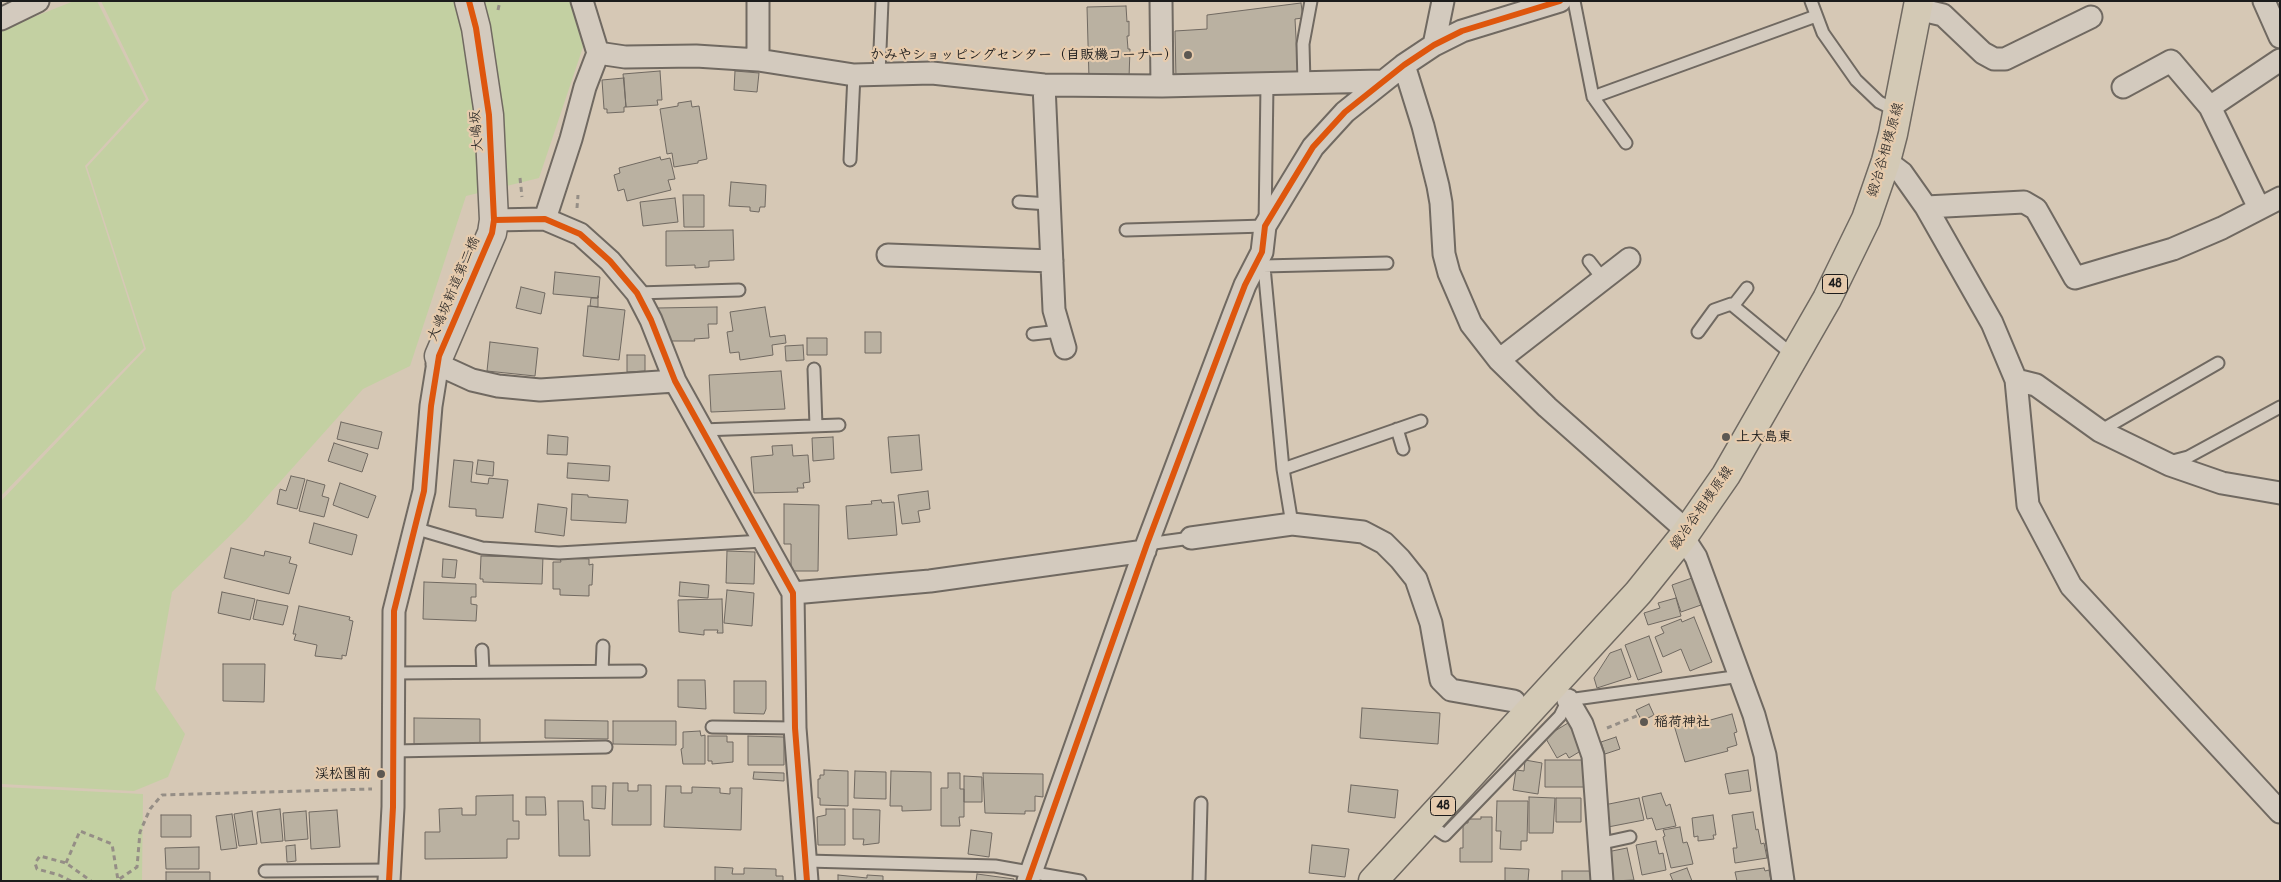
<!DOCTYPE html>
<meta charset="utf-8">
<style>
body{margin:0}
#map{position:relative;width:2281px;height:882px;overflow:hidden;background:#d6c8b5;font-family:Pangolin,sans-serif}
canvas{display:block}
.frame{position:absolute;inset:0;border:2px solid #1c1c1c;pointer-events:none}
</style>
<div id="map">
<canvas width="2281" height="882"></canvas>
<div class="frame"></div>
</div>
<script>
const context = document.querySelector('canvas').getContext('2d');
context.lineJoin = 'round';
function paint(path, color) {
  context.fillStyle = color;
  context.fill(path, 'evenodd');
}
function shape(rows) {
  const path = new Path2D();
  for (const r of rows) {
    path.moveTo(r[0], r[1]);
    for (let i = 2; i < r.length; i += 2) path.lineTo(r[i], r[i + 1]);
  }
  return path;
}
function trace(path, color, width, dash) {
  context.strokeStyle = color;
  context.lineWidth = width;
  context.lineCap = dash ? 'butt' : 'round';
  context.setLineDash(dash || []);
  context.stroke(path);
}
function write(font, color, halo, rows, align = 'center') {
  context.font = font + ' Pangolin,"Klee One",sans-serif';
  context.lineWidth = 4.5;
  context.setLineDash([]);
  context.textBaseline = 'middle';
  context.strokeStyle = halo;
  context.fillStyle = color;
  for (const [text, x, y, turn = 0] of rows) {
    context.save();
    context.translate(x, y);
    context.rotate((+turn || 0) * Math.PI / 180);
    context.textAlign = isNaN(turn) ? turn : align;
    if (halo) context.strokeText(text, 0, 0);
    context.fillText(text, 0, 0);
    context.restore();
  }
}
paint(shape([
 [74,1,97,1,146,99,85,166,144,348,1,496,1,30],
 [101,1,570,1,583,47,539,178,466,196,410,366,363,389,246,520,172,592,155,689,185,734,168,777,134,791,1,784,1,501,146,349,87,167,149,100],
 [1,787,143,794,142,881,1,881]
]), '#c3d0a2');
const building = shape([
 [1301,3,1303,18,1295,19,1298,76,1176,79,1175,31,1207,29,1207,15,1301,3],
 [1126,6,1127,22,1129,21,1129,36,1127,36,1128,49,1130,49,1129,78,1089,79,1087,7,1126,6],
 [660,71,662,100,657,100,658,105,626,107,623,74,660,71],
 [735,71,759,73,757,92,734,90,735,71],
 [624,78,626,107,624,107,624,112,607,113,607,109,604,109,602,80,624,78],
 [691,101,692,107,699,106,707,159,698,161,698,163,674,167,672,153,667,154,660,109,678,106,678,103,691,101],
 [660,157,661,160,670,158,675,179,668,180,671,190,627,201,624,189,618,191,614,175,620,173,619,168,660,157],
 [731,182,766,185,765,207,760,207,759,212,750,211,750,207,729,206,731,182],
 [683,195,704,195,704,227,684,227,683,195],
 [675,198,678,222,643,226,640,202,675,198],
 [733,230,734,260,709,261,709,267,695,268,695,265,666,266,666,231,733,230],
 [555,272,600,277,598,298,553,294,555,272],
 [521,287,545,293,541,314,516,308,521,287],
 [598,296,598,307,590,306,591,298,598,298,598,296],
 [588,306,625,310,619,360,583,356,588,306],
 [717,307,717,324,708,324,709,338,694,339,695,341,669,341,657,308,717,307],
 [765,307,770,337,785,335,786,343,772,345,773,355,740,360,739,352,730,353,727,332,733,331,730,312,765,307],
 [865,332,881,332,881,353,865,353,865,332],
 [807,338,827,338,827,355,807,355,807,338],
 [490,342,538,348,535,376,487,371,490,342],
 [803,345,804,360,786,361,785,346,803,345],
 [627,355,645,355,645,371,627,372,627,355],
 [781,371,785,409,711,412,709,375,781,371],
 [341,422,382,432,378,449,337,439,341,422],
 [548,435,568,437,567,455,547,454,548,435],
 [919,435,922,470,891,473,888,437,919,435],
 [833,437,834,459,813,461,812,438,833,437],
 [334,443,368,454,362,472,328,461,334,443],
 [792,445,793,456,808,455,810,482,803,483,804,488,797,488,798,492,754,493,751,457,773,455,772,446,792,445],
 [454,460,473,462,471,482,488,484,489,478,508,480,503,518,476,516,476,509,449,507,454,460],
 [478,460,494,462,493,476,476,474,478,460],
 [568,463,610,466,609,481,567,478,568,463],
 [291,476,305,479,297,509,277,504,280,489,286,491,291,476],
 [307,480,325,485,322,496,329,498,324,517,299,511,307,480],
 [340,483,376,496,368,518,333,505,340,483],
 [928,491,930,509,918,511,920,522,902,524,898,495,928,491],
 [572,494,588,495,588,497,628,500,626,523,571,520,572,494],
 [881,500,882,503,894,502,897,535,848,539,846,506,872,504,871,501,881,500],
 [538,504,567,508,564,536,535,532,538,504],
 [784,504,819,505,818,571,791,571,791,544,784,544,784,504],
 [314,523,357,535,352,555,309,543,314,523],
 [231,548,264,556,265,551,291,557,289,563,297,565,289,594,224,578,231,548],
 [727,551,755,552,754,584,726,583,727,551],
 [519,555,543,556,542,584,483,582,483,579,480,579,481,556,520,557,519,555],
 [560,558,589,559,589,565,593,564,592,585,589,585,589,596,560,595,560,589,553,589,553,562,561,562,560,558],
 [443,559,457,560,455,578,442,577,443,559],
 [1692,578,1701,605,1681,612,1672,585,1692,578],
 [424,582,476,584,476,597,471,597,471,604,477,605,476,621,423,619,424,582],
 [680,582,709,585,708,598,679,596,680,582],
 [727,590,754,593,752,626,724,623,727,590],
 [222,592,255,599,250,620,218,613,222,592],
 [1676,598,1681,616,1648,625,1644,613,1660,608,1658,603,1676,598],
 [722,599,723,633,717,633,718,630,704,630,704,635,679,632,678,600,722,599],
 [257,600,288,606,283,625,253,619,257,600],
 [299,606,350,617,349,620,353,621,346,656,342,655,342,659,315,656,317,645,294,640,296,634,293,634,299,606],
 [1694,617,1712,662,1690,671,1681,649,1663,657,1655,637,1664,633,1661,627,1681,619,1682,622,1694,617],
 [1649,636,1662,672,1638,680,1625,645,1649,636],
 [1621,649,1631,677,1597,688,1594,678,1610,653,1621,649],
 [223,664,265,664,264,702,223,701,223,664],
 [678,680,705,680,706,709,678,707,678,680],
 [734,681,766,681,766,709,764,714,734,713,734,681],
 [1649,704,1654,715,1642,721,1636,710,1649,704],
 [1362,708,1440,713,1438,744,1360,738,1362,708],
 [1732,714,1737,732,1734,733,1737,745,1727,748,1728,751,1685,762,1674,725,1695,719,1696,724,1732,714],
 [414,718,480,719,480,745,414,744,414,718],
 [545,720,608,721,608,739,545,738,545,720],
 [613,721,676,721,676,745,613,744,613,721],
 [1568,723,1584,749,1569,758,1566,753,1557,758,1545,737,1568,723],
 [700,731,701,736,705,735,705,764,683,764,681,749,683,748,683,732,700,731],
 [708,736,727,736,727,742,733,742,733,762,712,764,712,761,708,761,708,736],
 [748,736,784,737,784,765,748,765,748,736],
 [1616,737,1620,749,1605,754,1601,742,1616,737],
 [1525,760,1542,763,1538,794,1513,790,1516,770,1524,771,1525,760],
 [1545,760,1586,760,1586,787,1545,787,1545,760],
 [824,770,848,771,848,806,820,805,820,798,818,798,818,779,820,779,820,775,824,775,824,770],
 [1748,770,1751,791,1729,794,1725,774,1748,770],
 [855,771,886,772,886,799,854,798,855,771],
 [891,771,931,772,931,810,902,811,902,806,890,806,891,771],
 [754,772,784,773,784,781,753,779,754,772],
 [948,773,960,773,960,789,964,789,964,817,959,817,960,826,941,826,941,788,948,788,948,773],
 [983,773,1043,774,1043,797,1035,796,1035,811,1025,811,1025,814,985,813,983,773],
 [964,776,982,777,982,802,964,802,964,776],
 [613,783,628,783,628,791,638,791,638,785,651,785,651,825,612,825,613,783],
 [1351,785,1398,790,1395,818,1348,812,1351,785],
 [592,786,606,786,605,809,592,808,592,786],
 [666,786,681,786,681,793,692,793,692,787,720,788,720,793,730,794,730,788,742,788,741,830,664,827,666,786],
 [1661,793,1666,806,1670,804,1676,826,1656,830,1652,818,1647,819,1642,797,1661,793],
 [513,795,513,821,519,821,519,839,507,839,507,858,425,859,425,832,440,832,439,809,462,808,462,815,476,815,476,796,513,795],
 [526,797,545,797,546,815,526,815,526,797],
 [1529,797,1555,798,1553,833,1529,833,1529,797],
 [1556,798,1581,798,1581,822,1556,822,1556,798],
 [1639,798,1644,820,1608,827,1604,805,1639,798],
 [558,801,583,801,584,820,589,820,590,856,559,856,558,801],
 [1497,801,1528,801,1527,841,1521,841,1521,850,1500,849,1501,831,1496,831,1497,801],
 [280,809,283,841,261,843,257,812,280,809],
 [826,809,845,809,845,845,818,845,817,817,826,815,826,809],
 [853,809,880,810,879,843,863,845,864,839,853,839,853,809],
 [337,810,340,847,311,849,309,812,337,810],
 [252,811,257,844,239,846,234,814,252,811],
 [306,811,308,839,285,841,283,813,306,811],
 [1753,812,1756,830,1758,829,1761,844,1764,843,1767,858,1735,863,1733,848,1737,848,1732,815,1753,812],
 [232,814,237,848,221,850,216,816,232,814],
 [161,815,191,815,191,837,161,837,161,815],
 [1713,815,1716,835,1713,835,1714,839,1698,841,1698,836,1694,837,1692,818,1713,815],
 [1481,817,1492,817,1492,862,1460,862,1460,848,1463,848,1463,823,1468,823,1468,819,1481,819,1481,817],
 [1680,827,1683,843,1687,842,1689,848,1693,864,1671,868,1663,837,1665,836,1663,830,1680,827],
 [971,830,992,833,989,857,968,854,971,830],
 [1656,841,1659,854,1663,853,1666,870,1642,875,1636,845,1656,841],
 [295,845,296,861,287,862,286,846,295,845],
 [1312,845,1349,849,1345,877,1309,873,1312,845],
 [199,847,199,869,166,869,165,848,199,847],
 [1627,848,1634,880,1613,881,1607,852,1627,848],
 [715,867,733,868,732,874,744,874,744,868,776,869,776,876,783,876,783,881,715,881,715,867],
 [1505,868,1529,869,1528,881,1505,881,1505,868],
 [1687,868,1692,881,1673,881,1670,874,1687,868],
 [1764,868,1765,871,1769,870,1771,881,1737,881,1735,872,1764,868],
 [1562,871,1592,871,1592,881,1562,881,1562,871],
 [166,872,210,872,210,881,166,881,166,872],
 [977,874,1014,879,1014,881,976,881,977,874],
 [838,875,867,878,867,875,883,876,883,881,838,881,838,875]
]);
paint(building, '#bab1a1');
trace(building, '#706961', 1);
const lane = shape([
 [1574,1,1593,97,1626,143],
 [1811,1,1823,33,1856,80,1879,102,1897,111],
 [879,74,882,1],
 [1304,83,1303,44,1311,1],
 [1593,97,1816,16],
 [850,160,854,75],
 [1019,202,1049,204],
 [1126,230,1265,226,1267,85],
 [1263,256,1283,469,1292,524],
 [1589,261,1603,279],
 [1263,266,1387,263],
 [637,293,739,290],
 [1733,306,1747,288],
 [1698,332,1714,310,1731,304,1794,356],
 [1033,334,1060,331],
 [814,369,816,426],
 [1397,429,1403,449],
 [702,430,839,425],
 [2100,431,2218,363],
 [2169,462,2188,457,2280,407],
 [1283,469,1421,421],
 [414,528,482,548,559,553,763,541],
 [1147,544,1191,538],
 [482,650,483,672],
 [602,671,603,646],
 [394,673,640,671],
 [712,727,795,728],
 [393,751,606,747],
 [1427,823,1445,835,1560,716,1568,700,1741,676],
 [1598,844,1630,837],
 [807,861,995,866,1080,881],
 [265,871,390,870],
 [1199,881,1201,803]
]);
const street = shape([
 [758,1,758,60],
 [1161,1,1162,86],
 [2264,1,2280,37],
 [1918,9,1943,15,1983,53,1994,59,2005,59,2091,17],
 [1,19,38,1],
 [1434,45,1443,1],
 [598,53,625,57,696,56,758,60,854,75,932,73,1044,85,1162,86,1382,81],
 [1404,65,1423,126,1438,186,1441,203,1444,254,1449,273,1471,324,1499,360,1547,407,1687,531],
 [1044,85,1054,310,1065,348],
 [2123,87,2171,61,2210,107,2259,208],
 [2210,107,2280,60],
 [1886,161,1902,173,1926,207,1992,323,2016,380,2028,505,2071,586,2280,812],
 [1926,207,2024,202,2036,209,2075,278,2173,249,2222,228,2280,198],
 [545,219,571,139,585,87,598,53,582,1],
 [494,220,545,219,580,234,610,261,637,293,651,320,675,381,793,593,795,728,807,881],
 [888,255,1052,261],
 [1499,360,1629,259],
 [437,364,472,380,498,386,540,390,675,381],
 [2016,380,2036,385,2100,431,2170,465,2222,483,2280,493],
 [1683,537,1696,557,1754,715,1765,755,1783,881],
 [1191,538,1292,524,1363,532,1384,543,1400,559,1416,579,1431,623,1441,680,1451,690,1514,701],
 [793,593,930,581,1145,551],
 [1568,700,1582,724,1593,756,1602,881],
 [389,881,393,807,394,611,424,491,431,406,439,356],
 [1028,881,1147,544,1233,316,1245,285,1262,252,1265,226,1288,188,1313,147,1345,112,1404,65,1434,45,1462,31,1560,1]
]);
const secondary = shape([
 [439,356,492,233,494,220,489,115,476,28,469,1]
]);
const primary = shape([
 [1373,881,1638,593,1683,537,1726,475,1827,299,1866,219,1886,161,1893,134,1919,1]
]);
trace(lane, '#706961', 15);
trace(street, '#706961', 25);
trace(secondary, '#706961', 31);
trace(primary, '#706961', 31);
trace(shape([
 [498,10,500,1],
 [520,178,522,197],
 [577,208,578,195],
 [1607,728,1639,715],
 [66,863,80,831,112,844,118,880,137,867,140,832,150,809,162,795,372,789],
 [71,881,59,875,37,869,35,863,40,856,66,863,91,881]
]), '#958e86', 3, [5, 4]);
trace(lane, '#d3cabe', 11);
trace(street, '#d3cabe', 21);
trace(secondary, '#d3cabe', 28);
trace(primary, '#d3c9b5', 28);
trace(shape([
 [494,220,545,219,580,234,610,261,637,293,651,320,675,381,793,593,795,728,807,881],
 [389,881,393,807,394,611,424,491,431,406,439,356,492,233,494,220,489,115,476,28,469,1],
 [1028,881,1147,544,1233,316,1245,285,1262,252,1265,226,1288,188,1313,147,1345,112,1404,65,1434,45,1462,31,1560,1]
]), '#de560d', 6);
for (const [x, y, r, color] of [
 [1188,55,5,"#5d5852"],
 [1726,437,5,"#5d5852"],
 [1644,722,5,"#5d5852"],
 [381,774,5,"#5d5852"]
]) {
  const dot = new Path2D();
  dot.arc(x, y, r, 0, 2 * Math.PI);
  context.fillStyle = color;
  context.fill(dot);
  trace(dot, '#e6cbad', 2);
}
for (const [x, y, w] of [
 [1835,284,25],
 [1443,806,25]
]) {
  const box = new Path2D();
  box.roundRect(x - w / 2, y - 9.5, w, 19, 4);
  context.fillStyle = '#e6cbad';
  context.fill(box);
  trace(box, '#1c1c1c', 1);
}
write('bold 12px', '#1c1c1c', null, [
 ["48",1835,284],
 ["48",1443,806]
]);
write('bold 14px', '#1c1c1c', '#e6cbad', [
 ["かみやショッピングセンター（自販機コーナー）",1178,55],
 ["上大島東",1736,437,"left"],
 ["稲荷神社",1654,722,"left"],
 ["渓松園前",371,774]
], 'right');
write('14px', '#1c1c1c', '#e6cbad', [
 ["大嶋坂",477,131,-95],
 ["鍛冶谷相模原線",1886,150,-74],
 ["大嶋坂新道第二橋",454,289,-67],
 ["鍛冶谷相模原線",1702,508,-55]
]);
</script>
